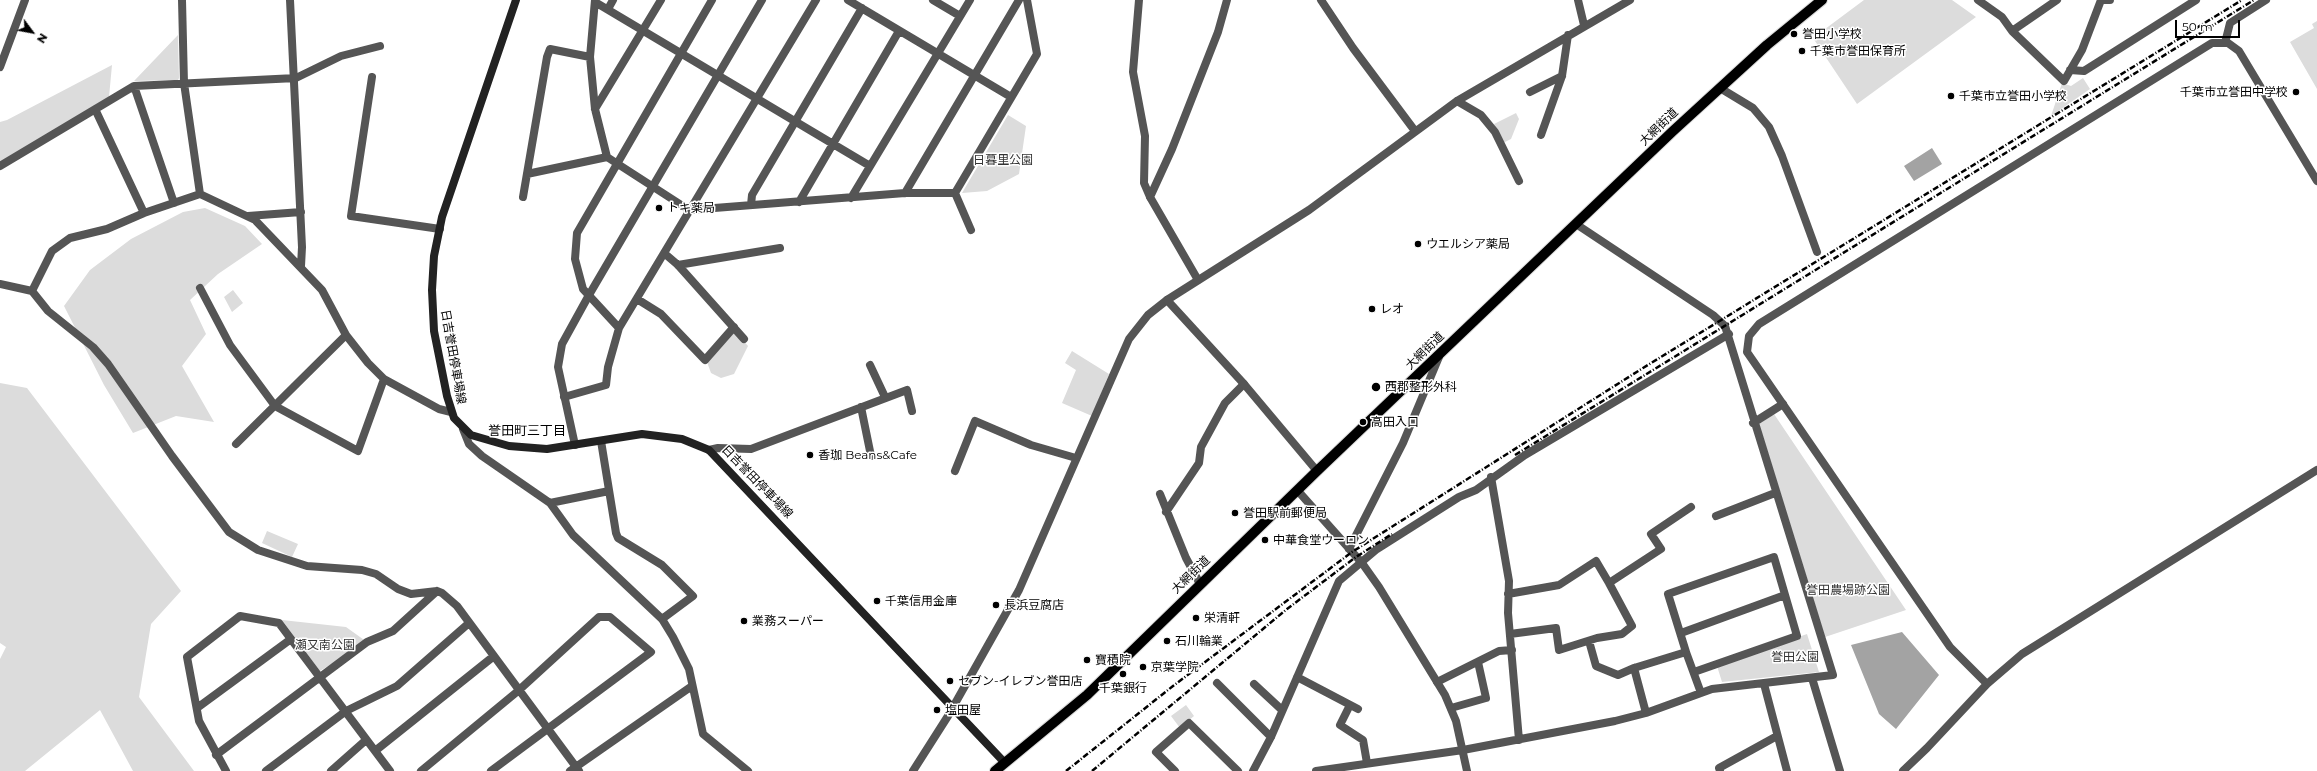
<!DOCTYPE html>
<meta charset="utf-8">
<style>
body{margin:0}
#map{position:relative;width:2317px;height:771px;overflow:hidden;background:#fff;font-family:Montserrat,sans-serif}
canvas{display:block}
.north{position:absolute;left:12px;top:12px;width:40px;height:40px;-webkit-text-stroke:3px #fff;paint-order:stroke;rotate:122deg;font-size:11px;font-weight:700;line-height:16px;text-align:center;color:#000}
.north::after{content:'';display:block;margin:auto;width:14px;height:18px;background:#000;clip-path:polygon(50% 0,100% 100%,50% 72%,0 100%)}
.scale{position:absolute;left:2175px;top:20px;width:65px;height:18px;box-sizing:border-box;border:2px solid #000;border-top:0;padding-left:5px;font-size:12px;line-height:14px;white-space:nowrap;color:#000;-webkit-text-stroke:3px #fff;paint-order:stroke}
</style>
<div id="map">
<canvas width="2317" height="771"></canvas>
<div class="north">N</div>
<div class="scale">50 m</div>
</div>
<script>
const context = document.querySelector('canvas').getContext('2d');
context.lineJoin = 'round';
function paint(path, color) {
  context.fillStyle = color;
  context.fill(path, 'evenodd');
}
function shape(rows) {
  const path = new Path2D();
  for (const r of rows) {
    path.moveTo(r[0], r[1]);
    for (let i = 2; i < r.length; i += 2) path.lineTo(r[i], r[i + 1]);
  }
  return path;
}
function trace(path, color, width, dash) {
  context.strokeStyle = color;
  context.lineWidth = width;
  context.lineCap = dash ? 'butt' : 'round';
  context.setLineDash(dash || []);
  context.stroke(path);
}
function write(font, color, halo, rows, align = 'center') {
  context.font = font + ' Montserrat,"Noto Sans JP",sans-serif';
  context.lineWidth = 3;
  context.setLineDash([]);
  context.textBaseline = 'middle';
  context.strokeStyle = halo;
  context.fillStyle = color;
  for (const [text, x, y, turn = 0] of rows) {
    context.save();
    context.translate(x, y);
    context.rotate((+turn || 0) * Math.PI / 180);
    context.textAlign = isNaN(turn) ? turn : align;
    if (halo) context.strokeText(text, 0, 0);
    context.fillText(text, 0, 0);
    context.restore();
  }
}
paint(shape([
 [1864,0,1952,0,1976,17,1857,104,1813,38],
 [2317,21,2317,89,2290,42,2314,28,2312,24],
 [178,35,179,78,178,80,134,81],
 [112,65,109,97,0,162,0,122,7,120],
 [2083,78,2090,89,2051,116,2062,83,2071,86],
 [1516,113,1519,119,1511,139,1503,143,1494,124],
 [1008,115,1026,126,1019,174,987,191,962,193],
 [205,208,245,226,262,244,218,274,190,300,206,334,182,366,214,422,176,416,133,433,104,385,64,306,90,270,131,239,183,212],
 [233,290,243,303,232,312,224,297],
 [733,333,738,334,748,346,734,374,721,378,711,373,707,362],
 [1072,351,1109,374,1092,416,1062,403,1076,370,1065,363],
 [0,383,27,388,181,591,151,624,139,697,194,771,133,771,100,710,25,771,0,771,0,659,6,647,0,643],
 [1774,414,1906,610,1825,637,1759,424],
 [267,531,298,544,292,557,262,543],
 [282,620,346,627,367,642,320,671],
 [1807,634,1819,672,1722,682,1717,666],
 [1186,705,1194,716,1180,728,1171,716]
]), '#dcdcdc');
paint(shape([
 [1932,148,1942,164,1914,181,1904,166],
 [1902,632,1939,675,1896,729,1879,714,1851,645]
]), '#a3a3a3');
const primary = shape([
 [995,771,1087,695,1317,471,1673,131,1767,45,1822,0]
]);
trace(primary, '#dbdbdb', 12);
trace(shape([
 [182,0,184,83,200,194],
 [290,0,302,247,301,266],
 [595,0,590,57,595,109,607,157,689,210,905,193,955,193],
 [848,0,1011,97],
 [933,0,960,16],
 [1139,0,1133,72,1145,136,1144,183,1150,197],
 [1321,0,1353,48,1415,131],
 [1578,0,1584,25],
 [1978,0,2002,17,2012,31,2064,81,2082,50,2101,0],
 [2101,0,2110,0],
 [595,2,870,166],
 [608,9,613,0],
 [2012,31,2057,0],
 [2225,43,2230,23,2266,0],
 [0,67,25,0],
 [2070,70,2084,71,2196,0],
 [372,77,351,216,440,229],
 [134,86,174,203],
 [1720,88,1753,108,1769,127,1782,156,1817,252],
 [1530,92,1562,76],
 [1457,101,1481,115,1495,132,1519,181],
 [95,109,144,213],
 [595,109,661,0],
 [1541,135,1562,76,1568,35],
 [0,166,134,86,296,78,341,56,380,46],
 [527,174,607,157],
 [905,193,1019,0],
 [955,193,1037,54,1027,0],
 [955,193,971,230],
 [523,197,547,57,550,49,590,57],
 [851,198,970,0],
 [799,202,899,31],
 [751,205,752,195,862,8],
 [248,216,301,212],
 [664,253,678,265,744,339],
 [678,265,780,248],
 [0,284,32,291,48,311,93,347,108,364,172,456,229,532,258,550,307,566,362,570,376,574,398,589,411,594,437,591,442,593,457,606,579,771],
 [200,288,230,345,275,406,358,451,384,379],
 [32,291,52,251,70,238,107,229,144,213,200,194,255,220,322,290,346,335,368,363,384,379,439,409,451,412],
 [637,299,661,314,705,360,734,327],
 [619,328,583,289,575,259,577,233,712,0],
 [870,365,885,397],
 [564,397,606,385,608,367,619,328,816,0],
 [861,407,871,456],
 [1753,423,1783,404],
 [463,429,469,444,482,456,550,503,573,535,662,619],
 [601,441,616,533,618,538,662,565,693,596,662,619,673,637,689,669,703,734,748,771],
 [236,444,346,335],
 [709,450,718,448,751,449,907,390,912,411],
 [955,471,975,421,1031,445,1076,458],
 [1491,477,1509,581,1508,613,1519,740],
 [1160,494,1186,558,1200,584],
 [550,503,609,491],
 [1166,512,1199,463,1201,447,1225,403,1244,384],
 [1716,516,1775,493],
 [1349,549,1403,443,1439,357],
 [1508,594,1559,585,1596,561,1609,583],
 [1681,633,1785,595],
 [1510,634,1556,628,1559,650,1597,638,1622,634,1632,626,1609,583,1661,549,1651,534,1691,507],
 [1589,641,1596,666,1618,675,1634,668],
 [1694,672,1797,636,1774,557,1668,594,1686,652,1701,693],
 [1297,677,1358,709],
 [1812,678,1840,771],
 [1437,682,1499,651,1512,650],
 [1217,683,1271,737],
 [1254,684,1282,710],
 [1764,684,1787,771],
 [1350,705,1340,725,1363,740,1367,763],
 [197,708,291,639],
 [1451,708,1486,698,1478,662],
 [1646,713,1634,668,1686,652],
 [1463,750,1615,721,1646,713,1712,689,1833,675,1725,326,1713,315,1576,224],
 [375,751,494,656],
 [216,755,367,642,393,631,437,591],
 [226,771,199,721,187,657,240,616,279,623,390,771],
 [266,771,346,711,397,686,469,623],
 [331,771,366,740],
 [421,771,518,691,599,617,610,617,651,652,491,771],
 [570,771,692,686],
 [913,771,948,716,1019,590,1129,339,1148,315,1167,300,1309,210,1457,101,1630,0],
 [1175,771,1156,752,1189,723,1238,771],
 [1253,771,1271,737,1339,581,1377,549,1459,497,1476,490,1525,455,1729,334],
 [1720,771,1719,768,1777,736]
]), '#555', 8);
trace(shape([
 [1198,280,1150,197,1172,149,1218,32,1227,0],
 [1167,300,1244,384,1317,471],
 [575,445,558,367,562,344,589,295,762,0],
 [1298,491,1362,563,1379,587,1445,695,1456,721,1467,771],
 [1987,684,1950,647,1747,352,1749,336,1759,324,2212,43,2228,43,2239,51,2317,181],
 [1316,771,1463,750],
 [1903,771,1927,748,1987,684,2022,654,2317,470]
]), '#555', 8);
trace(shape([
 [516,0,442,217,434,256,432,290,434,331,447,396,454,418,471,435,509,446,547,449,642,434,682,439,709,450,1004,762]
]), '#222', 8);
trace(primary, '#000', 10);
trace(shape([
 [1515,455,2254,0],
 [1066,771,1173,686,1352,552,1643,368,2242,0],
 [1092,771,1287,609,1356,557,1392,534]
]), '#000', 2.5, [6, 2, 1, 2]);
for (const [x, y, r, color] of [
 [1794,34,4,"#000"],
 [1802,51,4,"#000"],
 [2296,92,4,"#000"],
 [1951,96,4,"#000"],
 [659,208,4,"#000"],
 [1418,244,4,"#000"],
 [1372,309,4,"#000"],
 [1376,387,5,"#000"],
 [1363,422,4,"#000"],
 [810,455,4,"#000"],
 [1235,513,4,"#000"],
 [1265,540,4,"#000"],
 [877,601,4,"#000"],
 [996,605,4,"#000"],
 [1196,618,4,"#000"],
 [744,621,4,"#000"],
 [1167,641,4,"#000"],
 [1087,660,4,"#000"],
 [1143,667,4,"#000"],
 [1123,674,4,"#000"],
 [950,681,4,"#000"],
 [937,710,4,"#000"]
]) {
  const dot = new Path2D();
  dot.arc(x, y, r, 0, 2 * Math.PI);
  context.fillStyle = color;
  context.fill(dot);
  trace(dot, '#fff', 1.5);
}
write('12px', '#000', '#fff', [
 ["誉田小学校",1802,34],
 ["千葉市誉田保育所",1810,51],
 ["千葉市立誉田中学校",2288,92,"right"],
 ["千葉市立誉田小学校",1959,96],
 ["トキ薬局",667,208],
 ["ウエルシア薬局",1426,244],
 ["レオ",1380,309],
 ["西郡整形外科",1385,387],
 ["高田入口",1371,422],
 ["香珈 Beans&Cafe",818,455],
 ["誉田駅前郵便局",1243,513],
 ["中華食堂ウーロン",1273,540],
 ["千葉信用金庫",885,601],
 ["長浜豆腐店",1004,605],
 ["栄清軒",1204,618],
 ["業務スーパー",752,621],
 ["石川輪業",1175,641],
 ["寶積院",1095,660],
 ["京葉学院",1151,667],
 ["セブン-イレブン誉田店",958,681],
 ["千葉銀行",1123,688,"center"],
 ["塩田屋",945,710]
], 'left');
write('12px', '#000', '#fff', [
 ["大網街道",1659,127,-44],
 ["大網街道",1425,351,-44],
 ["日吉誉田停車場線",453,357,80],
 ["日吉誉田停車場線",757,482,46],
 ["大網街道",1191,575,-44]
]);
write('12px', '#333', '#fff', [
 ["日暮里公園",1003,160],
 ["誉田農場跡公園",1848,590],
 ["瀬又南公園",325,645],
 ["誉田公園",1795,657]
]);
write('13px', '#000', '#fff', [
 ["誉田町三丁目",527,431]
]);
</script>
